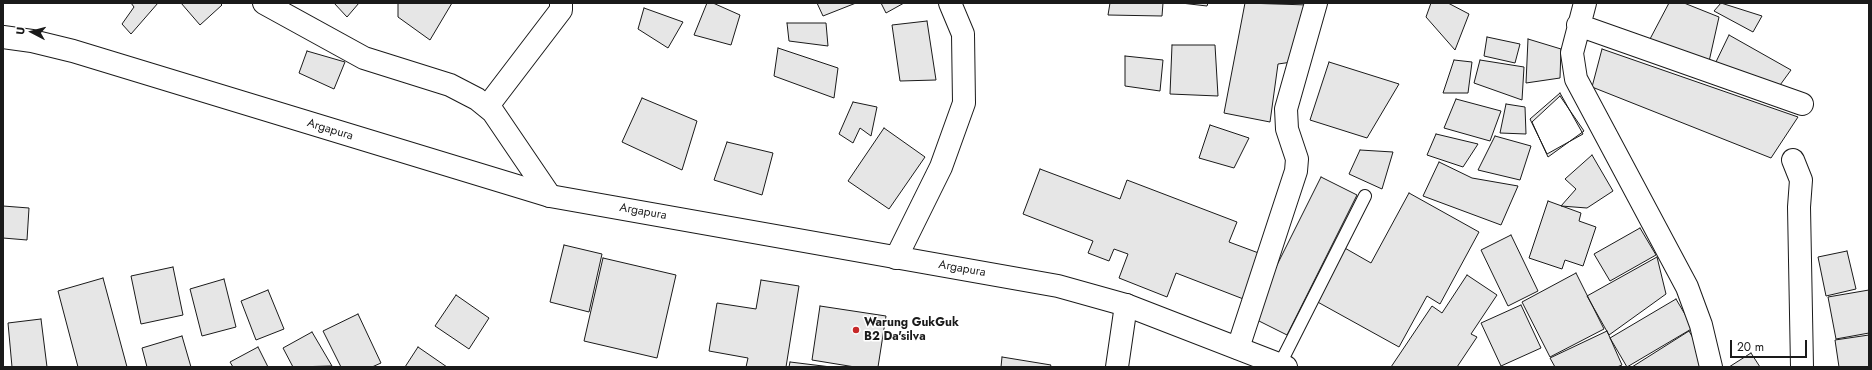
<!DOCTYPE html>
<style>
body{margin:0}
#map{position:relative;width:1872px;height:370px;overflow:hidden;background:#fff;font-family:Jost,sans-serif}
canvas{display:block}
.frame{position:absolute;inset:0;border:4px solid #1a1a1a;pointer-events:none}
.north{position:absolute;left:12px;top:12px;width:40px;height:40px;-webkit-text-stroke:3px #fff;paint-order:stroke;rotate:276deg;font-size:11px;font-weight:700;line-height:16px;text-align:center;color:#1a1a1a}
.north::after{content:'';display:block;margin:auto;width:14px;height:18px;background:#1a1a1a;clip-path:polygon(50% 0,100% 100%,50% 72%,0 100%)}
.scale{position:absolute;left:1730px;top:340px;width:77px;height:18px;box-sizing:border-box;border:2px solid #1a1a1a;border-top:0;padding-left:5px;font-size:12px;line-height:14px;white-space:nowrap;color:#1a1a1a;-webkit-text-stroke:3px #fff;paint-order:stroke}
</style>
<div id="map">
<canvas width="1872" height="370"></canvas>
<div class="frame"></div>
<div class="north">U</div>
<div class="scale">20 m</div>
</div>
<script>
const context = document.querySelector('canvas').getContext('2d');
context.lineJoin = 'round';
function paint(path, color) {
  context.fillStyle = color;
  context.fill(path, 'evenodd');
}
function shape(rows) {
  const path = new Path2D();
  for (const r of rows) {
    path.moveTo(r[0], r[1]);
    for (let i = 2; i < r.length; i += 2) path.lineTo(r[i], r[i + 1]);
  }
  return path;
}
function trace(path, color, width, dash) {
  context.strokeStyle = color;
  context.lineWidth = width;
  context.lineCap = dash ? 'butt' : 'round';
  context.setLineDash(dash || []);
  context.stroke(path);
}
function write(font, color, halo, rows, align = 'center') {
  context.font = font + ' Jost,sans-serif';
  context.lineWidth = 3;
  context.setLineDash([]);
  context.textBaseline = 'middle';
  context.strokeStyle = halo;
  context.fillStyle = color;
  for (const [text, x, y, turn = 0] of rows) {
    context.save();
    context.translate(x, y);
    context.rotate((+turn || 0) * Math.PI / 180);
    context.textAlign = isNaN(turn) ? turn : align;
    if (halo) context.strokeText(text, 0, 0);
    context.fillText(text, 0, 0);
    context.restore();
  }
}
const building = shape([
 [131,3,158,3,131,34,122,24,134,7,131,3],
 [181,3,220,3,222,5,200,25,181,3],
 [334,3,359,3,347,17,334,3],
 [398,3,452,3,430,40,398,17,398,3],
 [707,3,713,3,740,15,731,45,694,35,707,3],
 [817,3,856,3,823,16,817,3],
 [881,3,904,3,886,13,881,3],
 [1110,3,1163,3,1162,16,1108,15,1110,3],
 [1181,3,1208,3,1207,6,1181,3],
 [1245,3,1308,5,1292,62,1278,64,1270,122,1224,113,1245,3],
 [1431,3,1448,3,1469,14,1455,50,1426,17,1431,3],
 [1669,3,1684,3,1719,17,1708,66,1650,39,1669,3],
 [1721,3,1762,16,1753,32,1714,11,1721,3],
 [644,8,683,22,668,48,638,29,644,8],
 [927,21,936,80,900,81,892,25,927,21],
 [787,23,826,23,828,46,789,41,787,23],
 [1729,35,1791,70,1775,92,1714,66,1729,35],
 [1487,37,1520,44,1515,63,1484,56,1487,37],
 [1528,39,1561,49,1560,78,1526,83,1528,39],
 [1172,45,1215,45,1218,96,1170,94,1172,45],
 [778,48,838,68,834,98,774,76,778,48],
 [1602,49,1798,117,1771,158,1592,87,1602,49],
 [307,51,345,62,334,89,299,73,307,51],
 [1125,56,1163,60,1160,91,1125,86,1125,56],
 [1454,60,1472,62,1468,93,1443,93,1454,60],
 [1480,60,1524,67,1522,100,1474,83,1480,60],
 [1329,62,1399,84,1367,138,1310,120,1329,62],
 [1560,93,1583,134,1547,154,1530,119,1560,93],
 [1560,96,1584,131,1548,157,1532,122,1560,96],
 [642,98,697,121,682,170,622,142,642,98],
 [1456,99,1501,111,1490,141,1444,128,1456,99],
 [853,102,877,107,871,136,860,128,853,143,839,134,853,102],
 [1506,104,1525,107,1526,134,1500,133,1506,104],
 [1210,125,1249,138,1234,168,1199,158,1210,125],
 [884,128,925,157,889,209,848,181,884,128],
 [1436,134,1478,144,1463,167,1427,155,1436,134],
 [1495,136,1531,146,1520,180,1478,170,1495,136],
 [727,142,773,153,762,195,714,180,727,142],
 [1360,150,1393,152,1382,189,1349,174,1360,150],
 [1592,155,1613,191,1587,208,1561,206,1576,189,1565,179,1592,155],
 [1439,162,1472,178,1518,186,1501,225,1423,196,1439,162],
 [1040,169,1120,199,1127,180,1237,222,1229,242,1264,255,1246,300,1176,273,1167,297,1119,278,1128,254,1114,249,1109,261,1088,253,1093,241,1023,214,1040,169],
 [1321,177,1357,195,1287,335,1251,317,1321,177],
 [1409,193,1479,232,1440,304,1427,296,1399,347,1314,300,1343,247,1371,263,1409,193],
 [1548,201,1581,213,1579,221,1596,227,1583,266,1565,260,1562,269,1529,258,1548,201],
 [3,206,29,208,27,240,3,238,3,206],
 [1640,228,1656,255,1610,281,1594,254,1640,228],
 [1511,235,1538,291,1508,306,1481,250,1511,235],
 [564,245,602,254,589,312,550,302,564,245],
 [1847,251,1856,289,1826,296,1818,257,1847,251],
 [1657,257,1666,294,1609,335,1587,296,1657,257],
 [603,258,676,275,657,358,584,341,603,258],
 [173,267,183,315,141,324,131,276,173,267],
 [1576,273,1604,329,1550,357,1522,302,1576,273],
 [1467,275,1497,295,1471,334,1477,337,1457,367,1391,367,1432,306,1442,313,1467,275],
 [103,278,127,367,78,367,58,291,103,278],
 [224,279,236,327,202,336,190,289,224,279],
 [761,280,799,286,786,367,746,367,748,358,709,351,717,303,756,309,761,280],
 [268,290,284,329,256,340,241,301,268,290],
 [1869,290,1869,333,1836,339,1828,297,1869,290],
 [456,295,489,318,469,349,435,326,456,295],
 [1676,299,1693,328,1627,367,1610,338,1676,299],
 [1521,305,1541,348,1501,366,1481,323,1521,305],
 [820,306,886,316,878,367,855,367,812,360,820,306],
 [358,314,381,363,372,367,341,367,323,331,358,314],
 [41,319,47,367,12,367,8,323,41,319],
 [1607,331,1622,365,1617,367,1555,367,1550,358,1607,331],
 [1689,331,1710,367,1632,367,1689,331],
 [312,332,332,366,293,367,283,348,312,332],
 [1869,335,1869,367,1839,367,1835,340,1869,335],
 [182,336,191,367,147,367,142,348,182,336],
 [258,347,268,367,233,367,230,362,258,347],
 [418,347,447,367,405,367,418,347],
 [1751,353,1760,367,1729,367,1751,353],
 [1002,357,1051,365,1050,367,1001,367,1002,357],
 [790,362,831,367,789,367,790,362]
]);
paint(building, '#e6e6e6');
trace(building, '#1a1a1a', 1);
const lane = shape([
 [1280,364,1365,196]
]);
const street = shape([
 [264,3,364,58,450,85,477,99,493,112,550,196],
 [1585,3,1572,53,1576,79,1687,287,1701,325,1711,367],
 [1578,25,1802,104],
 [487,107,561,10,561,3],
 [1793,160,1801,180,1799,207,1802,367],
 [896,258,941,167,964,103,963,34,950,3],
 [1238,348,1296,171,1297,159,1287,129,1286,109,1316,3],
 [1117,367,1126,305]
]);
const highway = shape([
 [3,37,32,41,73,51,550,196,1058,286,1126,305,1286,367]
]);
trace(lane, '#1a1a1a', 14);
trace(street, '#1a1a1a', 24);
trace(highway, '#1a1a1a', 24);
trace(lane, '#fff', 12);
trace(street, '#fff', 22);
trace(highway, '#fff', 22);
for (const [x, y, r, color] of [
 [856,330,4,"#c62828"]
]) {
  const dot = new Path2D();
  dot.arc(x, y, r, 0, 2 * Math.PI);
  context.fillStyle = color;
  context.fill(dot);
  trace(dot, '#fff', 1.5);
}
write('12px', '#1a1a1a', '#fff', [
 ["Argapura",330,130,17],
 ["Argapura",643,212,10],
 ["Argapura",962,269,10]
]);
write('bold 12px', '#1a1a1a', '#fff', [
 ["Warung GukGuk",864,323],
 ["B2 Da'silva",864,337]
], 'left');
</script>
